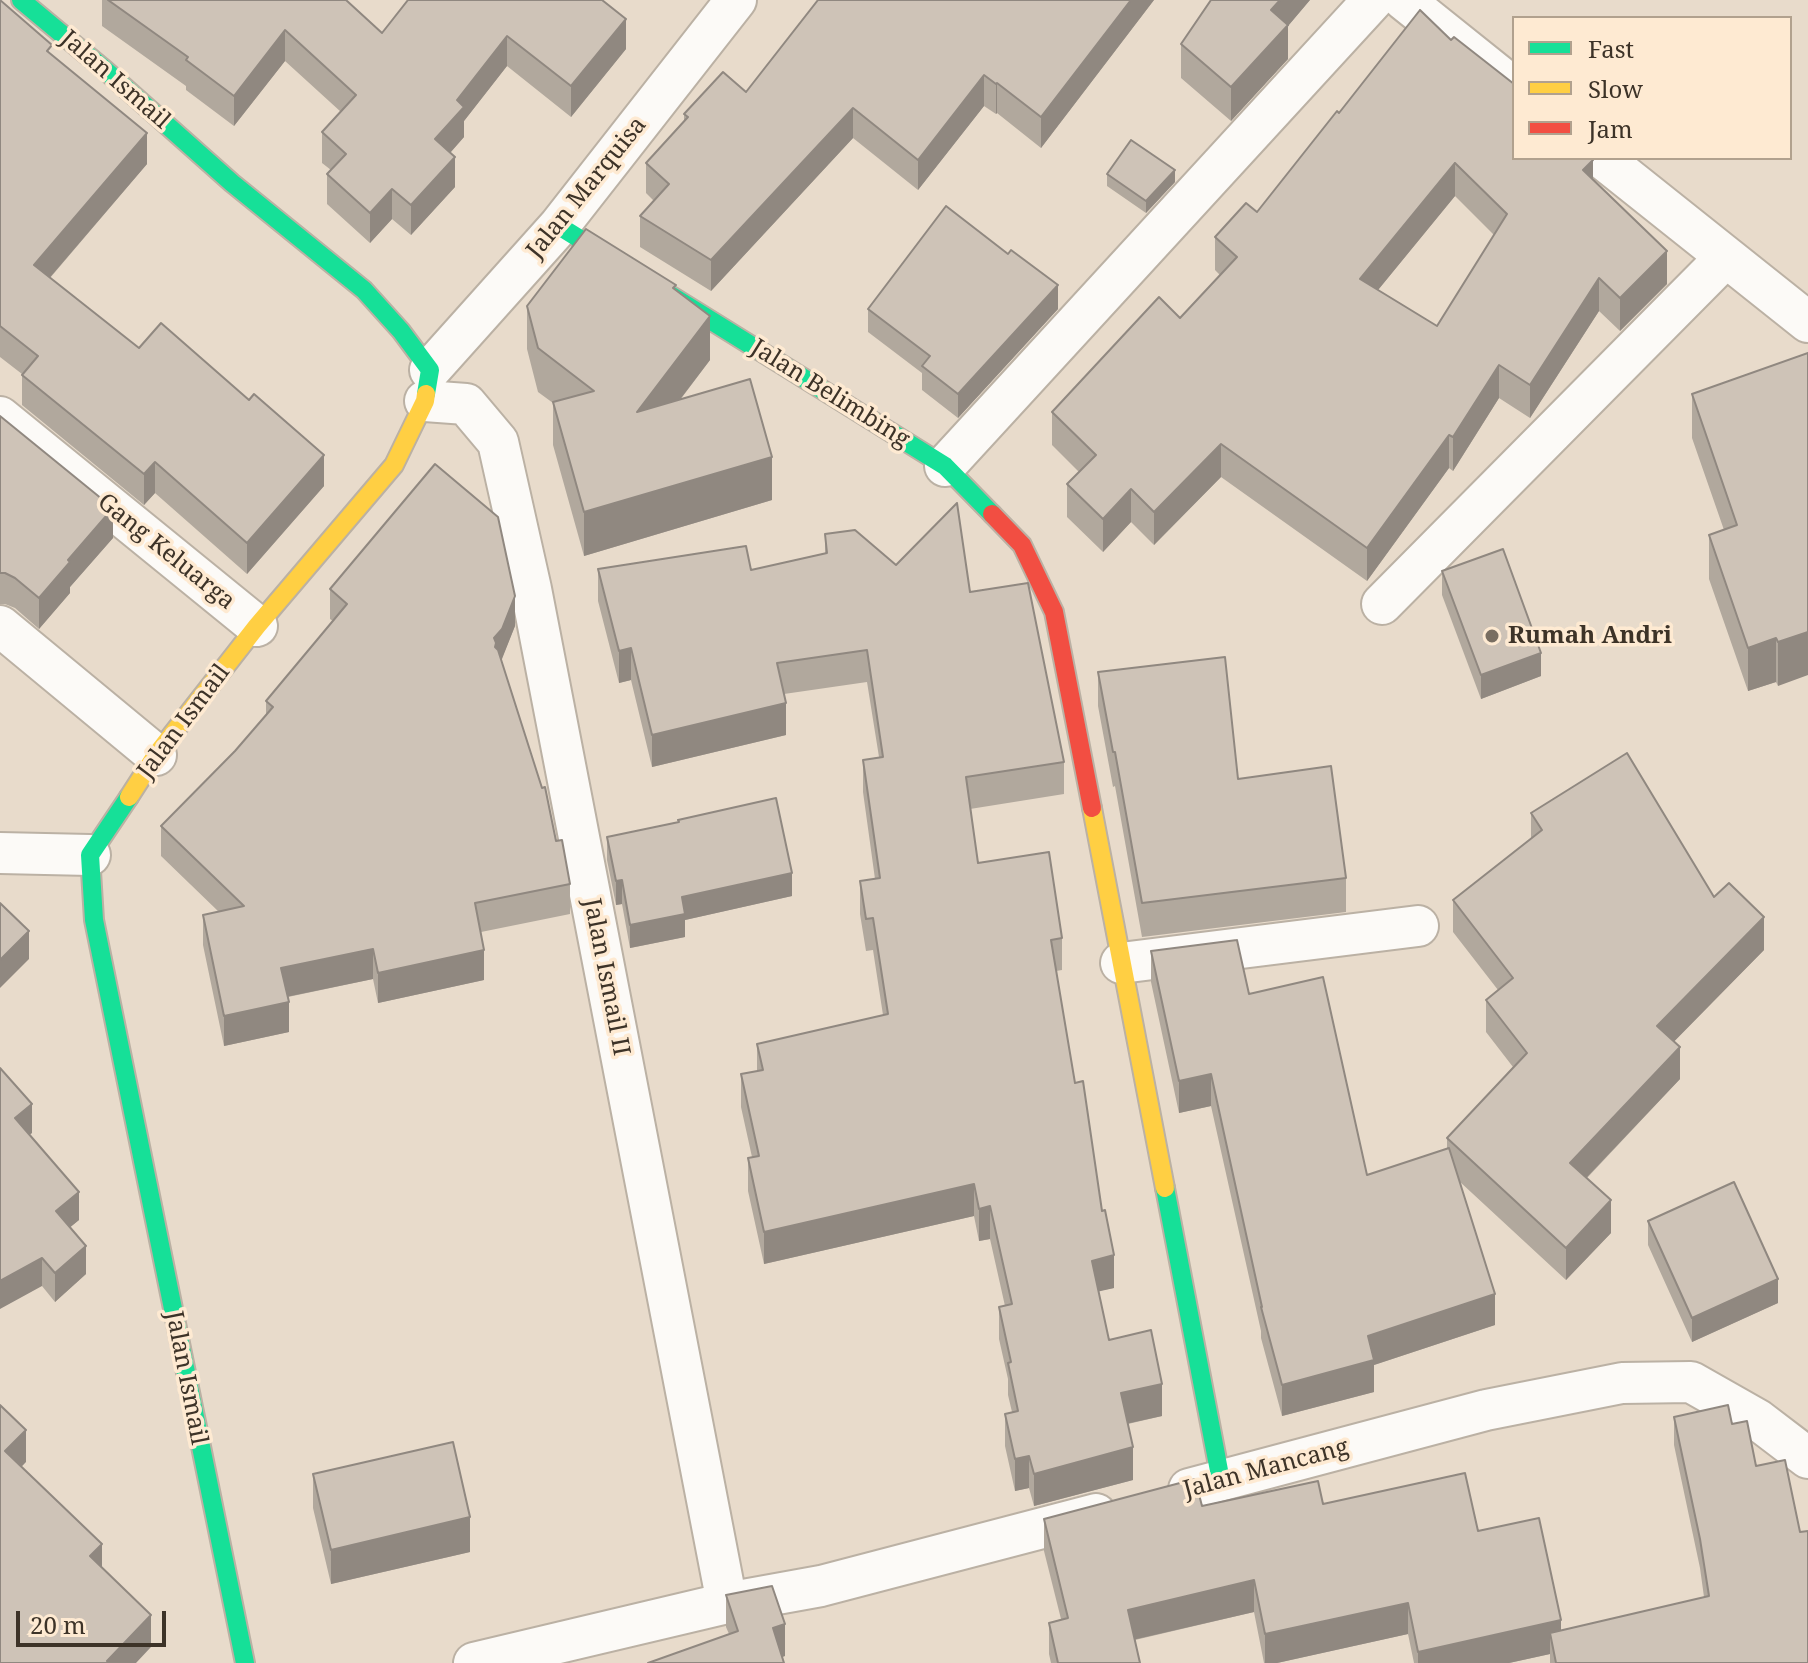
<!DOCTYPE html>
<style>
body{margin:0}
#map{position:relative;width:1808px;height:1663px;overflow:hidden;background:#e8dbcb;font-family:"Noto Serif",serif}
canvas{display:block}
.legend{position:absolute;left:1512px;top:16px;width:280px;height:144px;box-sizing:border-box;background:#feead2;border:2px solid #b1a18e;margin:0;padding:10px 14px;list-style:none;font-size:24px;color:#3d3328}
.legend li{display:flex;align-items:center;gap:16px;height:40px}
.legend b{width:40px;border:2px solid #b1a18e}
.scale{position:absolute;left:16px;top:1611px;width:150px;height:36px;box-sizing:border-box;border:4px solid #3d3328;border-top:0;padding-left:10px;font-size:24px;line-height:28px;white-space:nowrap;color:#3d3328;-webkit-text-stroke:6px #feead2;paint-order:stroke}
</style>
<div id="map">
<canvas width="1808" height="1663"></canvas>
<ul class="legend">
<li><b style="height:10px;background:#16e098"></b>Fast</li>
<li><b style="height:10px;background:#ffcf43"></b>Slow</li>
<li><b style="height:10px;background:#f24e42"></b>Jam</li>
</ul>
<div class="scale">20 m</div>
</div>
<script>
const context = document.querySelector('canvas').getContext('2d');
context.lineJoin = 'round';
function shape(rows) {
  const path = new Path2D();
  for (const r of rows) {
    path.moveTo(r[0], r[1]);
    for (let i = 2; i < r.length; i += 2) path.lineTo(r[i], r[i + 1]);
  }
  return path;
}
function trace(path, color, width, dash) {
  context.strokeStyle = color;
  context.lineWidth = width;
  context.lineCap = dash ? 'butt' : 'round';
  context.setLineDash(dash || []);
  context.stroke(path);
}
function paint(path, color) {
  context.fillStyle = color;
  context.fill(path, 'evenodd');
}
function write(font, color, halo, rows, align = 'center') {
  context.font = font + ' "Noto Serif",serif';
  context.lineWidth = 7;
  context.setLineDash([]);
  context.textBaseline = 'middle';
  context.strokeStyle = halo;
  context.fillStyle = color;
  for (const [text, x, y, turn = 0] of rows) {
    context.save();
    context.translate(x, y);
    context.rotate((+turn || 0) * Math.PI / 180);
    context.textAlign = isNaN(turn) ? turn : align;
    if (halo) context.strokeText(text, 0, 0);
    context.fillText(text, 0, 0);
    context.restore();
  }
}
const street = shape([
 [1404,0,1514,88],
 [1602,158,1808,322],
 [430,370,559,226,736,0],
 [425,401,466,404,498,442,531,589,727,1603],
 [0,417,257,626],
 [945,466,1373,0],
 [1382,604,1726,257],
 [0,626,156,755],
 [0,853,90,855],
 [1121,963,1418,926],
 [1189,1489,1486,1410,1622,1383,1691,1382,1758,1420,1808,1458],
 [474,1663,727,1603,821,1586,1096,1514]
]);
const fast = shape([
 [21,0,105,70,232,183,364,290,401,331,430,370,426,394],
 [559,226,945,466,992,514],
 [129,797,90,855,94,920,245,1663],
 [1165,1188,1221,1481]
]);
const slow = shape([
 [129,797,156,755,257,626,394,465,425,401,426,394],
 [1092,808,1165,1188]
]);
const jam = shape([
 [992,514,1022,545,1054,612,1092,808]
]);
trace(street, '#bbb1a4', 44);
trace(fast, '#bbb1a4', 22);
trace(slow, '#bbb1a4', 22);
trace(jam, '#bbb1a4', 22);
trace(street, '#fcfaf7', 40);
trace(fast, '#16e098', 18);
trace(slow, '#ffcf43', 18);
trace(jam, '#f24e42', 18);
paint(shape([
 [0,0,52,55,147,164,50,278,139,348,324,486,247,574,155,493,144,505,22,405,22,374,0,357],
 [102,0,346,0,382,33,408,0,626,49,571,117,507,66,464,121,464,137,450,153,455,187,411,235,392,219,370,243,327,204,327,174,331,170,322,163,322,132,341,112,285,61,234,126,186,90,186,86,102,26],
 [817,0,1154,0,1041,148,997,113,996,114,984,106,918,190,853,138,711,291,640,247,640,216,654,201,646,193,646,163,684,121,684,114,746,92,818,1],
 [1211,0,1310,0,1288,26,1288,59,1231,121,1181,78,1181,44],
 [1339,113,1593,179,1667,284,1620,331,1599,311,1530,418,1499,398,1453,471,1449,468,1367,581,1221,477,1154,545,1131,522,1103,552,1067,517,1067,484,1079,472,1052,445,1052,412,1180,318,1220,275,1215,270,1215,237,1257,212],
 [1455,196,1494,235,1437,326,1378,290],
 [1107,174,1175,182,1146,213,1107,186],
 [676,290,710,360,680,400,772,500,584,556,553,445,553,403,538,392,527,349,527,306],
 [868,309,1058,309,958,418,922,390,922,373,868,332],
 [1808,353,1778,686,1776,682,1748,691,1709,579,1709,535,1724,530,1692,438,1692,394],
 [0,416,113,538,70,587,70,593,39,629,15,608,5,604,0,604],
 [825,534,896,565,970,592,1064,762,1064,794,970,809,978,863,1062,938,1062,970,1056,971,1075,1083,1114,1288,1098,1291,1109,1340,1162,1416,1128,1424,1133,1480,1034,1506,1029,1488,1015,1491,1005,1446,1005,1414,1012,1412,1008,1395,1008,1379,999,1339,999,1307,1005,1306,990,1239,979,1241,974,1216,764,1264,748,1191,748,1158,752,1157,741,1107,741,1074,757,1072,757,1044,883,1015,873,950,866,951,860,914,860,881,875,879,863,792,863,760,879,757,867,682,784,694,786,735,652,767,631,680,619,683,598,601,598,569,751,570,825,553],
 [1442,571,1541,676,1481,699,1442,595],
 [330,589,515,626,501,660,570,884,570,914,481,932,484,980,378,1003,373,979,288,997,289,1032,224,1046,203,945,203,915,219,912,161,856,161,826,235,751,266,715,266,701,333,621,330,619],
 [1098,672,1238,779,1346,878,1346,912,1142,937,1115,786,1113,787,1098,706],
 [1531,813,1714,897,1764,950,1674,1041,1680,1079,1587,1178,1611,1233,1566,1280,1459,1181,1495,1325,1374,1365,1374,1392,1282,1416,1261,1338,1261,1331,1211,1106,1179,1113,1151,982,1151,951,1249,994,1367,1175,1447,1149,1447,1138,1513,1067,1486,1032,1486,1000,1498,990,1453,932,1453,900,1531,838],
 [607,837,792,896,685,920,685,937,630,948,622,904,616,905,607,860],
 [0,1068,32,1133,29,1134,79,1220,70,1227,86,1274,55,1302,42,1286],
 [1648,1221,1778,1303,1692,1342,1648,1245],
 [1674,1417,1732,1424,1756,1466,1808,1663,1550,1663,1550,1654,1509,1663,1414,1663,1408,1634,1277,1663,1264,1663,1254,1612,1135,1640,1140,1663,1051,1663,1049,1654,1049,1623,1061,1619,1044,1551,1044,1519,1202,1506,1323,1504,1478,1531,1561,1631,1704,1597,1700,1568,1674,1445],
 [313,1474,470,1552,331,1584,313,1508],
 [726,1595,785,1656,782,1657,729,1634,726,1627]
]), '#b1a89d');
paint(shape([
 [1131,0,1154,0,1041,148,1041,117],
 [1280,0,1310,0,1288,26,1288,59,1231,121,1231,87,1271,10],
 [626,19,626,49,571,117,571,86],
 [285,30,285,61,234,126,234,96],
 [507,36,507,66,464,121,464,137,435,170,435,139,457,100],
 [984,75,984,106,918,190,918,160],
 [997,83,997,113,996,114,996,84],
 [853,108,853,138,711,291,711,260],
 [147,133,147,164,34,296,34,265],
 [455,157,455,187,411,235,411,205],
 [1593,160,1593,193,1583,170],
 [1455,163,1455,196,1360,312,1360,279],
 [1175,170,1175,182,1146,213,1146,201],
 [392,189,392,219,370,243,370,213],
 [1667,251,1667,284,1620,331,1620,298],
 [1599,278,1599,311,1530,418,1530,385],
 [1058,285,1058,309,958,418,958,394],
 [710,316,710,360,637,456,637,412],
 [1499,365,1499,398,1453,471,1453,437],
 [1449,435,1449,468,1367,581,1367,548],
 [1221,444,1221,477,1154,545,1154,512],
 [324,455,324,486,247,574,247,543],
 [772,457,772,500,584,556,584,512],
 [155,462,155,493,144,505,144,474],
 [1131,489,1131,522,1103,552,1103,519],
 [113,508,113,538,70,587,70,593,39,629,39,598,68,560],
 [515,596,515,626,502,659,496,666,494,638],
 [1808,632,1808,675,1778,686,1778,642],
 [1776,638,1776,682,1748,691,1748,648],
 [631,648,631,680,619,683,619,651],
 [1541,653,1541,676,1481,699,1481,675],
 [786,703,786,735,652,767,652,735],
 [792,873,792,896,685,920,685,937,630,948,630,925,682,897],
 [622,880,622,904,616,905,616,881],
 [1764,917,1764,950,1657,1059,1657,1026],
 [29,931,29,959,0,988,0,960],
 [373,949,373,979,281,998,281,968],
 [484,950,484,980,378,1003,378,973],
 [289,1002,289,1032,224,1046,224,1016],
 [1680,1047,1680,1079,1570,1195,1570,1163],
 [1211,1074,1211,1106,1179,1113,1179,1081],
 [32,1104,32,1133,15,1146,15,1118],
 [974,1184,974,1216,764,1264,764,1232],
 [79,1192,79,1220,56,1239,56,1211],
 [1611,1200,1611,1233,1566,1280,1566,1248],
 [990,1206,990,1239,979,1241,979,1209],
 [86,1246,86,1274,55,1302,55,1273],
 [1114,1255,1114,1288,1092,1293,1092,1261],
 [42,1258,42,1286,0,1309,0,1281],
 [1778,1279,1778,1303,1692,1342,1692,1318],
 [1495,1294,1495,1325,1374,1365,1374,1392,1282,1416,1282,1385,1368,1336],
 [1162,1384,1162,1416,1121,1425,1121,1393],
 [26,1430,26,1462,5,1484,5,1451],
 [1133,1447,1133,1480,1034,1506,1034,1474],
 [1029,1456,1029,1488,1015,1491,1015,1459],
 [470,1517,470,1552,331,1584,331,1550],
 [102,1544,102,1576,90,1556],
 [1254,1580,1254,1612,1128,1641,1128,1610],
 [1408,1603,1408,1634,1277,1663,1265,1663,1265,1634],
 [151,1615,151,1647,136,1663,107,1663,107,1661],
 [1561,1620,1561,1652,1550,1633,1550,1654,1509,1663,1418,1663,1418,1652],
 [785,1624,785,1656,773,1660,773,1628]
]), '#908880');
const building = shape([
 [0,0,52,45,47,51,147,133,34,265,139,348,161,323,249,400,254,394,324,455,247,543,155,462,144,474,22,375,38,356,0,326,0,0],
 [108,0,346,0,382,33,408,0,602,0,626,19,571,86,507,36,457,100,464,107,435,139,455,157,411,205,392,189,370,213,327,174,346,154,322,132,356,95,285,30,234,96,186,60,188,57,108,0],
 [818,0,1131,0,1041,117,997,83,996,84,984,75,918,160,853,108,711,260,640,216,669,184,646,163,688,117,684,114,723,72,746,92,818,0],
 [1211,0,1280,0,1271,10,1288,25,1231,87,1181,44,1211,0],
 [1420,10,1451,40,1454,37,1514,84,1514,158,1591,158,1593,160,1583,170,1667,251,1620,298,1599,278,1530,385,1499,365,1453,437,1449,435,1367,548,1221,444,1154,512,1131,489,1103,519,1067,484,1096,455,1052,412,1159,297,1180,318,1237,257,1215,237,1246,203,1257,212,1337,111,1339,113,1420,10],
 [1455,163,1507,214,1437,326,1360,279,1455,163],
 [1131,140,1175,170,1146,201,1107,174,1131,140],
 [946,206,1008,254,1011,250,1058,285,958,394,922,366,930,356,868,309,946,206],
 [586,229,676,285,673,288,710,316,637,412,750,379,772,457,584,512,553,402,594,391,538,348,527,306,586,229],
 [1808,353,1808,632,1778,642,1776,638,1748,648,1709,535,1737,525,1692,394,1808,353],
 [0,416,113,508,68,560,70,562,39,598,15,578,5,573,0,573,0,416],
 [435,464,498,517,515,596,502,629,494,638,496,643,495,647,498,650,542,788,545,787,556,841,562,840,570,884,475,903,484,950,378,973,373,949,281,968,289,1002,224,1016,203,915,244,906,161,826,235,751,273,707,266,701,347,604,330,589,435,464],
 [957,503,970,592,1028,583,1064,762,966,777,978,863,1049,852,1062,938,1051,940,1075,1083,1083,1081,1102,1211,1105,1210,1114,1255,1092,1261,1109,1340,1151,1330,1162,1384,1121,1393,1133,1447,1034,1474,1029,1456,1015,1459,1005,1414,1018,1411,1008,1363,1011,1362,999,1307,1012,1304,990,1206,979,1209,974,1184,764,1232,748,1158,759,1156,741,1074,763,1070,757,1044,888,1014,873,918,866,919,860,881,880,878,863,760,883,757,867,650,777,663,786,703,652,735,631,648,619,651,598,569,746,546,751,570,827,553,825,534,855,530,896,565,957,503],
 [1503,549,1541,653,1481,675,1442,571,1503,549],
 [1225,657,1238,779,1331,766,1346,878,1142,903,1115,752,1113,752,1098,672,1225,657],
 [1627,753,1714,897,1729,883,1764,917,1657,1026,1680,1047,1570,1163,1611,1200,1566,1248,1447,1138,1527,1053,1486,1000,1513,978,1453,900,1542,830,1531,813,1627,753],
 [776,798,792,873,682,897,685,914,630,925,622,880,616,881,607,837,679,822,678,820,776,798],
 [0,903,29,931,0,960,0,903],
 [1237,940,1249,994,1323,977,1367,1175,1449,1148,1495,1294,1368,1336,1374,1360,1282,1385,1261,1307,1262,1307,1211,1074,1179,1081,1151,951,1237,940],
 [0,1068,32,1104,15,1118,79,1192,56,1211,86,1246,55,1273,42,1258,0,1281,0,1068],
 [1734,1182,1778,1279,1692,1318,1648,1221,1734,1182],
 [0,1405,26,1430,5,1451,102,1544,90,1556,151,1615,107,1661,109,1663,0,1663,0,1405],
 [1728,1405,1732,1424,1747,1421,1756,1466,1785,1460,1800,1532,1808,1531,1808,1663,1556,1663,1550,1633,1709,1596,1700,1539,1674,1417,1728,1405],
 [453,1442,470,1517,331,1550,313,1474,453,1442],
 [1465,1473,1478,1531,1539,1518,1561,1620,1418,1652,1408,1603,1265,1634,1254,1580,1128,1610,1140,1663,1058,1663,1049,1623,1068,1618,1044,1519,1195,1479,1202,1506,1318,1481,1323,1504,1465,1473],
 [772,1586,785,1624,773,1628,784,1663,648,1663,738,1631,726,1595,772,1586]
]);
paint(building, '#cec3b7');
trace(building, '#908880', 2);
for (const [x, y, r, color] of [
 [1492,636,8,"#796e61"]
]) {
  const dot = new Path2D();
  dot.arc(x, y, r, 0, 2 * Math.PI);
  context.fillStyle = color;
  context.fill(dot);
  trace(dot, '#feead2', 3);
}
write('24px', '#3d3328', '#feead2', [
 ["Jalan Ismail",115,80,41],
 ["Jalan Marquisa",587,188,-51],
 ["Jalan Belimbing",830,394,32],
 ["Gang Keluarga",166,552,39],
 ["Jalan Ismail",184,722,-53],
 ["Jalan Ismail II",606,977,79],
 ["Jalan Ismail",186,1378,79],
 ["Jalan Mancang",1266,1469,-15]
]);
write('bold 24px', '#3d3328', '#feead2', [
 ["Rumah Andri",1508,636]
], 'left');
</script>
